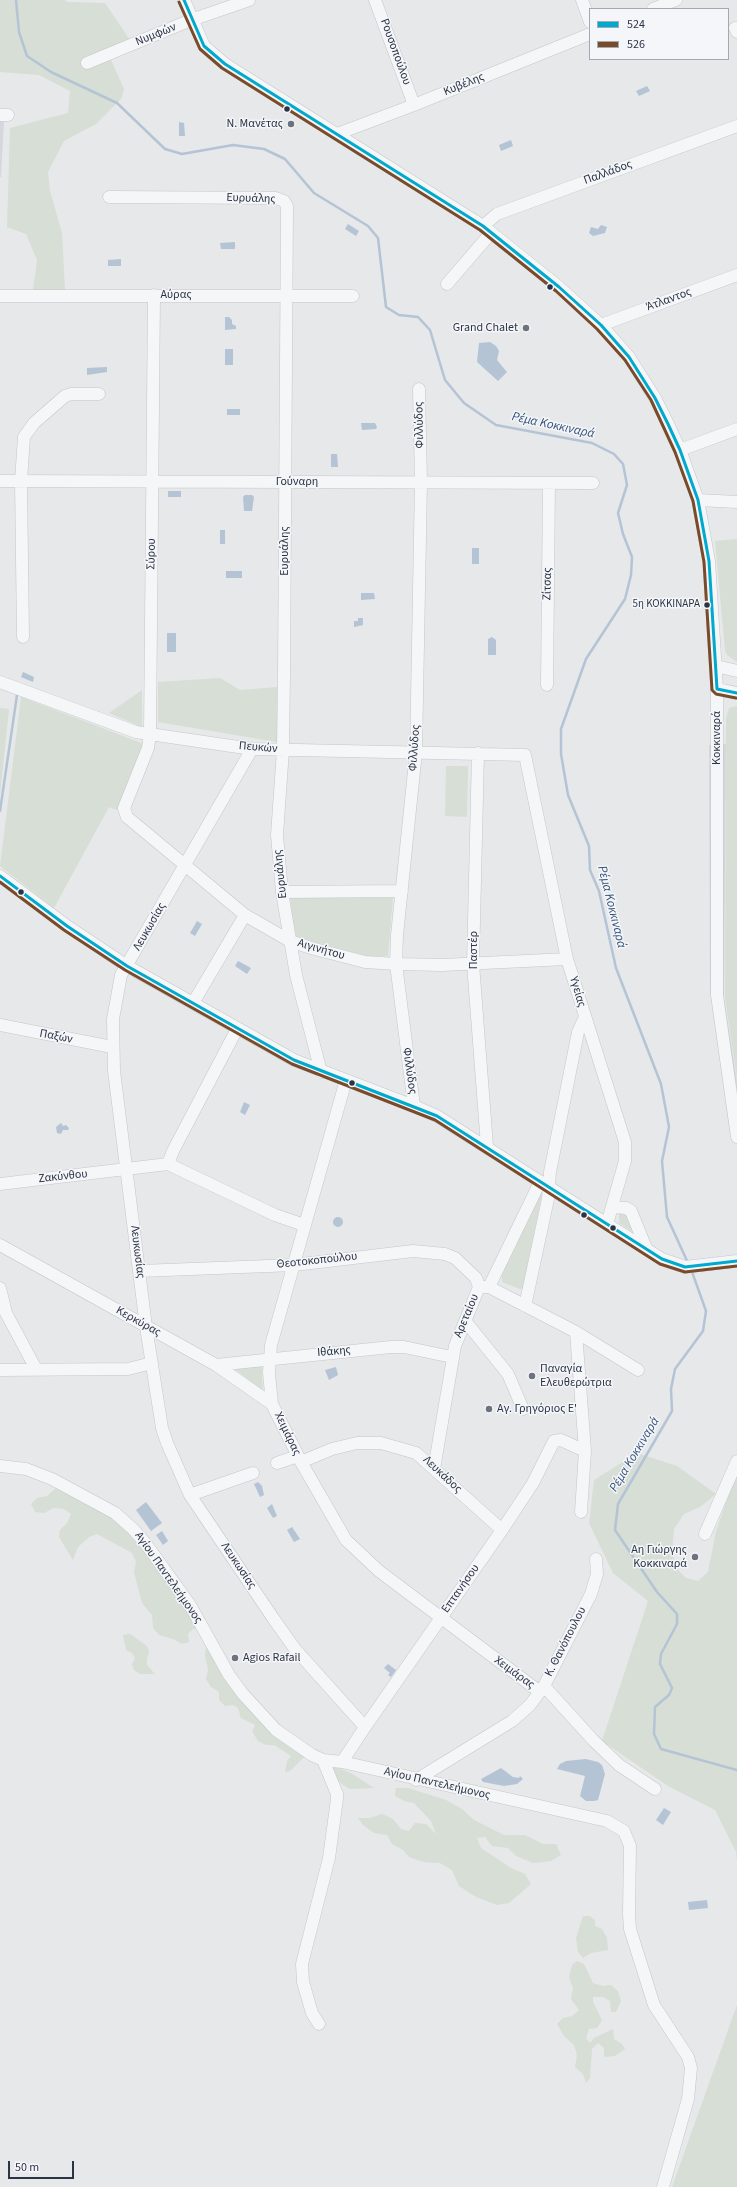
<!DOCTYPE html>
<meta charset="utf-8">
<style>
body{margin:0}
#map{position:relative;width:737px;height:2187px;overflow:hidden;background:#e6e8ea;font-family:"Source Sans 3",sans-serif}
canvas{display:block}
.legend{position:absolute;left:589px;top:8px;width:140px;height:52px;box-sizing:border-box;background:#f4f6f9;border:1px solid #a4a8b1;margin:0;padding:5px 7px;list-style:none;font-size:12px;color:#2b3445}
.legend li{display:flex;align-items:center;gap:8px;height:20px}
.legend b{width:20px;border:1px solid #a4a8b1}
.scale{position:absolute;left:8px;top:2161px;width:66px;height:18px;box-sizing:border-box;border:2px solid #2b3445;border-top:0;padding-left:5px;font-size:12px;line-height:14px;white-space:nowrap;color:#2b3445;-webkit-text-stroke:3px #f4f6f9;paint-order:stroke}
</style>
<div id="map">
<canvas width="737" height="2187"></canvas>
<ul class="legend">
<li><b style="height:5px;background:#00a9ce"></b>524</li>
<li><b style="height:5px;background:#7a4b2a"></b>526</li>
</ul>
<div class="scale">50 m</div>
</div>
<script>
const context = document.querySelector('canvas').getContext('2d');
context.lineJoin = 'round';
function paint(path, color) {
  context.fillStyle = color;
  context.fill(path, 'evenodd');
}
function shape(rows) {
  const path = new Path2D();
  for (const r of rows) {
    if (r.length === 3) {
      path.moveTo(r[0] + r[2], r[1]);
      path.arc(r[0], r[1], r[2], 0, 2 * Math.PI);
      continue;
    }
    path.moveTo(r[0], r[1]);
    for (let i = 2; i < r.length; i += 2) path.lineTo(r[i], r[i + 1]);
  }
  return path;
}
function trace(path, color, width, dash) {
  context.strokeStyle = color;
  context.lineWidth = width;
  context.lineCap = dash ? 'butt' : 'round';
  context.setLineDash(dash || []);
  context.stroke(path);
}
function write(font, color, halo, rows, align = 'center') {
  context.font = font + ' "Source Sans 3",sans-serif';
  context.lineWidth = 3;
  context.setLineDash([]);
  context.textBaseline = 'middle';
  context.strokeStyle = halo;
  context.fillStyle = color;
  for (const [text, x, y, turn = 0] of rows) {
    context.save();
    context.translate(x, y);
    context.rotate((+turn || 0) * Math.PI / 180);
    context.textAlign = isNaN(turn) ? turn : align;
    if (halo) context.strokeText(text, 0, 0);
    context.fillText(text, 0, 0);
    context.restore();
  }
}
paint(shape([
 [0,121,4,122,1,177,0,177],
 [726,744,724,998,737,1081,737,1132,730,1133,710,990,709,745]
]), '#d4d7dd');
paint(shape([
 [0,0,65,0,67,2,105,3,130,40,106,49,124,89,121,99,96,124,64,141,48,172,50,191,62,233,65,290,33,290,37,260,26,234,7,227,10,128,68,113,70,91,39,75,0,72],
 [737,539,737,662,727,655,725,651,715,541],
 [220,678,240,690,277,687,277,742,158,722,158,682],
 [142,690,142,727,109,713],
 [21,697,144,744,117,810,109,807,54,908,0,866],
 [737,706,737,1078,725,998,726,718,729,708],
 [0,708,9,709,0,796],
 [446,766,468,766,467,817,445,816],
 [290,895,393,897,388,956,367,956,297,937,293,927],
 [541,1193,542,1194,523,1288,520,1289,502,1282,502,1275],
 [619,1213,627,1215,635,1233,619,1223],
 [262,1364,262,1379,263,1391,236,1370,237,1367],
 [637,1453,677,1466,716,1494,700,1507,684,1514,674,1529,672,1553,678,1570,686,1578,698,1581,708,1572,716,1531,737,1471,737,1860,736,1852,715,1810,668,1786,602,1741,648,1601,613,1573,589,1523,594,1480],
 [61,1487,120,1521,140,1542,199,1628,193,1629,188,1634,189,1642,182,1644,173,1639,159,1635,153,1628,152,1615,142,1603,134,1572,136,1562,132,1553,97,1534,89,1537,78,1547,73,1560,59,1537,60,1530,67,1523,71,1514,64,1509,54,1508,44,1513,35,1512,31,1504,37,1498,47,1496,56,1488],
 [130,1634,147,1646,149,1652,147,1659,147,1665,155,1674,140,1674,134,1670,132,1664,135,1658,132,1653,126,1650,124,1641,123,1635],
 [206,1648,212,1654,310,1757,303,1758,290,1771,285,1772,287,1761,291,1756,274,1745,266,1745,258,1741,252,1731,255,1725,241,1718,238,1708,233,1705,225,1706,219,1700,219,1692,211,1687,206,1679,208,1670,205,1655],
 [330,1765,351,1773,374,1788,350,1789,343,1785,335,1778],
 [396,1788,408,1788,446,1800,462,1809,474,1820,504,1835,525,1835,543,1844,556,1844,561,1855,551,1861,533,1863,516,1856,508,1848,492,1846,485,1837,477,1838,481,1848,511,1868,525,1874,531,1884,509,1903,497,1905,476,1897,459,1886,452,1870,440,1863,424,1862,409,1857,403,1850,392,1844,387,1835,374,1833,363,1825,358,1818,370,1818,382,1814,393,1819,401,1829,409,1831,415,1823,426,1824,436,1834,431,1821,414,1803,404,1801,395,1796],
 [583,1916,590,1916,595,1920,595,1926,602,1929,607,1938,608,1950,591,1953,583,1958,578,1952,576,1938],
 [577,1961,584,1964,593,1983,603,1986,611,1985,618,1991,621,2001,616,2012,611,2012,610,2001,603,1997,593,1997,593,2002,602,2020,597,2028,589,2029,586,2038,590,2043,594,2038,613,2029,614,2039,622,2044,625,2049,615,2056,604,2057,604,2048,598,2043,592,2049,590,2078,586,2083,583,2074,575,2067,577,2055,574,2045,564,2036,557,2024,563,2018,572,2016,579,2010,571,1999,573,1988,569,1978,572,1965],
 [737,2005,737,2187,672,2187,728,2030]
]), '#d6ded6');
paint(shape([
 [647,86,650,91,639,96,636,91],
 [179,122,184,123,185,136,179,136],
 [511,140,513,146,501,151,499,145],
 [348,224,359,231,356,236,345,229],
 [601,225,607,227,605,233,593,236,589,233,591,227,598,229],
 [235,242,235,249,221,249,220,243],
 [121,259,121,266,108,266,108,260],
 [225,317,229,317,232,320,232,324,236,326,236,329,225,330],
 [490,342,496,346,499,351,497,360,507,372,498,381,477,362,479,343],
 [225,349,233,349,233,365,225,365],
 [107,367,107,372,87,375,87,368],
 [227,409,240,409,240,415,227,415],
 [361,423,375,423,377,427,376,429,362,430],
 [331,454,337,454,338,467,331,467],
 [168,491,181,491,181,497,168,497],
 [245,495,252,495,254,497,252,511,244,511,243,497],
 [220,530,225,530,225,544,220,544],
 [472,548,479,548,479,564,472,564],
 [226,571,242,571,242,578,226,578],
 [361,593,374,593,375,599,361,600],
 [358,618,363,618,363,625,354,627,354,621,358,621],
 [167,633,176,633,176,652,167,652],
 [492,637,496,640,496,655,488,655,488,639],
 [23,672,34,677,33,682,21,677],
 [197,921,202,924,195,936,190,933],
 [238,961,251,968,247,974,235,966],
 [244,1102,250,1105,245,1115,240,1112],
 [61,1123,63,1126,66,1125,69,1128,68,1130,63,1130,61,1134,57,1133,56,1127],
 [338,1222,5],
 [336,1367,338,1375,329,1380,325,1370],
 [258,1482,262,1486,264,1495,260,1497,254,1484],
 [146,1502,162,1523,151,1531,136,1510],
 [272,1504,277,1516,273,1518,267,1508],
 [292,1527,300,1539,294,1542,287,1530],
 [162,1531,168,1541,163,1545,156,1535],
 [388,1664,396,1670,391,1677,388,1675,390,1673,384,1668],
 [586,1759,598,1762,602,1765,605,1774,598,1800,594,1801,586,1801,580,1796,585,1776,557,1769,560,1764,566,1761],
 [501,1768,513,1777,519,1778,520,1776,523,1779,517,1784,504,1786,483,1782,481,1779],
 [664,1808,671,1812,663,1825,656,1820],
 [707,1900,708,1908,689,1910,688,1902]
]), '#b4c4d5');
trace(shape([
 [16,0,19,32,27,56,51,72,117,103,165,149,182,154,233,145,264,149,285,159,314,193,368,226,378,238,386,307,399,315,418,317,430,330,445,380,464,403,496,425,592,443,614,454,623,464,627,485,618,513,623,534,632,557,631,575,625,599,586,659,561,729,561,754,568,795,589,846,590,870,599,891,616,968,661,1084,669,1127,662,1161,667,1217,688,1263],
 [0,811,17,695],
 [691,1269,706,1311,703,1331,675,1369,671,1389,672,1411,618,1504,615,1530,657,1592,677,1614,677,1624,661,1654,660,1664,672,1688,669,1695,655,1707,654,1734,661,1749,737,1770]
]), '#b4c4d5', 2.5);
const minor = shape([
 [184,0,204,46,225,64,483,226,559,287,601,325,629,357,655,398,668,424,680,450,698,500,709,561,717,689,717,995,737,1137],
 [375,0,414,105],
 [582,0,590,22],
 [653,9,676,0],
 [735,28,737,32],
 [87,63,191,20,249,0],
 [0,115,8,115],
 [337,134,414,105,590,34],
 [109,197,276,198,284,201,287,206,284,675,283,750,277,835,282,892,296,975,321,1072],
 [483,226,497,214,737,126],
 [447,284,491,233],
 [154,295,150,734,148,748,124,808,127,817,245,915,290,941,311,948,365,962,396,964,442,965,567,959],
 [0,296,353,296],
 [601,325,737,275],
 [680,450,737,429],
 [0,481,593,483],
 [698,500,737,502],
 [23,637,21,481,24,437,34,423,65,396,71,394,99,394],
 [716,666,737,671],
 [0,682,136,732,252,749,525,755,567,959,625,1142,625,1161,607,1224],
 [547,685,549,483],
 [717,689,737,693],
 [252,749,121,975,113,1019,114,1071,146,1327,162,1428,167,1443,190,1495,273,1618,295,1649,365,1727],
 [478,753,473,964,487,1146],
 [0,876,67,926,127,966,294,1060,414,1106,437,1116,662,1259,685,1267,737,1261],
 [282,892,402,891],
 [193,1003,245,915],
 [0,1025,112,1047],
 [346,1080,271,1345,269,1373,272,1404,301,1462,346,1540,379,1571,540,1692],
 [414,1106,396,964,397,935,416,752,421,482,419,389],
 [168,1164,173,1151,237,1029],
 [0,1184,168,1164,275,1215,304,1225],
 [612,1207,626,1208,631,1211,646,1248],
 [0,1245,216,1365,272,1404],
 [140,1271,294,1265,413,1251,445,1254,455,1258,476,1278,479,1287],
 [480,1287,489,1287,540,1182],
 [489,1287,576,1332,638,1370],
 [0,1288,6,1313,36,1369],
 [525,1306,548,1199,550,1172,578,1032,585,1017],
 [466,1322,508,1374,523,1409],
 [576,1332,585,1451,581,1512],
 [216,1365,391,1347,404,1347,452,1357],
 [0,1370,128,1369,152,1363],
 [301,1462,332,1449,357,1443,381,1443,416,1453,502,1530],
 [277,1463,298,1456],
 [0,1466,26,1469,52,1479,115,1513,133,1529,146,1544,190,1605,229,1675,243,1694,276,1730,312,1755,323,1760,342,1762,607,1821,624,1831,630,1846,629,1914,630,1929,654,2005,688,2057,691,2068,688,2099,663,2187],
 [434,1469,455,1346,479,1287],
 [190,1495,253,1473],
 [705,1534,737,1461],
 [544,1686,593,1740,619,1765,655,1789],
 [342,1762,365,1727,502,1530,533,1483,554,1441,561,1440,585,1451],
 [416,1780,512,1721,530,1705,544,1686,591,1594,597,1574,596,1559],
 [319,2024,312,2013,303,1982,302,1964,329,1858,337,1799,337,1794,323,1760]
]);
trace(minor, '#c4c6c8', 13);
trace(minor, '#f5f6f7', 12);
trace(shape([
 [184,0,204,46,225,64,483,226,559,287,601,325,629,357,655,398,668,424,680,450,698,500,709,561,717,689,737,693],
 [0,876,67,926,127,966,294,1060,437,1116,662,1259,685,1267,737,1261]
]), '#00a9ce', 3);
trace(shape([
 [179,2,200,49,222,68,480,230,556,291,597,329,625,360,651,400,675,452,693,501,704,562,712,690,716,694,736,698],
 [0,882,64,930,125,970,292,1064,435,1120,660,1264,685,1272,737,1266]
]), '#7a4b2a', 3);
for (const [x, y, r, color] of [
 [287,109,3.5,"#2b3445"],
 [291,124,4,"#6c737f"],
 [550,287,3.5,"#2b3445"],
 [526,328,4,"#6c737f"],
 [707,605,3.5,"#2b3445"],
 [21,892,3.5,"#2b3445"],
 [352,1083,3.5,"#2b3445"],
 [584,1215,3.5,"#2b3445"],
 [613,1228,3.5,"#2b3445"],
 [532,1376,4,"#6c737f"],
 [489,1409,4,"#6c737f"],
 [695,1557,4,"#6c737f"],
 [235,1658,4,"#6c737f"]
]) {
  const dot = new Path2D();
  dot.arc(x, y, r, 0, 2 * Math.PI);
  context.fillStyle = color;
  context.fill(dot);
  trace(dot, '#f4f6f9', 1.5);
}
write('11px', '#2b3445', '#f4f6f9', [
 ["5η ΚΟΚΚΙΝΑΡΑ",700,605]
], 'right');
write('12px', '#2b3445', '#f4f6f9', [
 ["Νυμφών",156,35,-22],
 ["Ρουσοπούλου",395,52,70],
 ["Κυβέλης",464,85,-22],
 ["Παλλάδος",608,173,-20],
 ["Ευρυάλης",251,199,2],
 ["Αύρας",176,295],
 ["Άτλαντος",669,300,-20],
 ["Φιλλύδος",420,425,-91],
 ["Γούναρη",297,482],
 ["Ευρυάλης",285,551,-90],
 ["Σύρου",152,554,-89],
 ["Ζίτσας",548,584,-89],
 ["Κοκκιναρά",717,738,-90],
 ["Πευκών",258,748,5],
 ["Φιλλύδος",415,748,-86],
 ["Ευρυάλης",281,874,-96],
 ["Λευκωσίας",150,927,-60],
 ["Αιγινήτου",321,950,16],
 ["Παστέρ",474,950,-90],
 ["Υγείας",577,992,73],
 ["Παξών",56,1037,11],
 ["Φιλλύδος",409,1071,82],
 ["Ζακύνθου",63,1177,-6],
 ["Λευκωσίας",137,1252,83],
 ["Θεοτοκοπούλου",317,1261,-6],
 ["Αρεταίου",467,1316,-67],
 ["Κερκύρας",138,1322,29],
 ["Ιθάκης",334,1352,-5],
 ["Χειμάρας",287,1434,64],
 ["Λευκάδος",442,1475,43],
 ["Λευκωσίας",238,1566,56],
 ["Αγίου Παντελεήμονος",168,1578,55],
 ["Επτανήσου",461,1589,-55],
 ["Κ. Θανόπουλου",566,1642,-63],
 ["Χειμάρας",514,1673,36],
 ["Αγίου Παντελεήμονος",437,1784,13]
]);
write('12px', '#2b3445', '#f4f6f9', [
 ["Ν. Μανέτας",283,124],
 ["Grand Chalet",518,328],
 ["Παναγία",540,1369,"left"],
 ["Ελευθερώτρια",540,1383,"left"],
 ["Αγ. Γρηγόριος Ε'",497,1409,"left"],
 ["Αη Γιώργης",687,1550],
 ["Κοκκιναρά",687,1564],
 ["Agios Rafail",243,1658,"left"]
], 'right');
write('italic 13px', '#34527a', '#f4f6f9', [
 ["Ρέμα Κοκκιναρά",553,426,12],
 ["Ρέμα Κοκκιναρά",611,907,76],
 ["Ρέμα Κοκκιναρά",635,1455,-59]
]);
</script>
